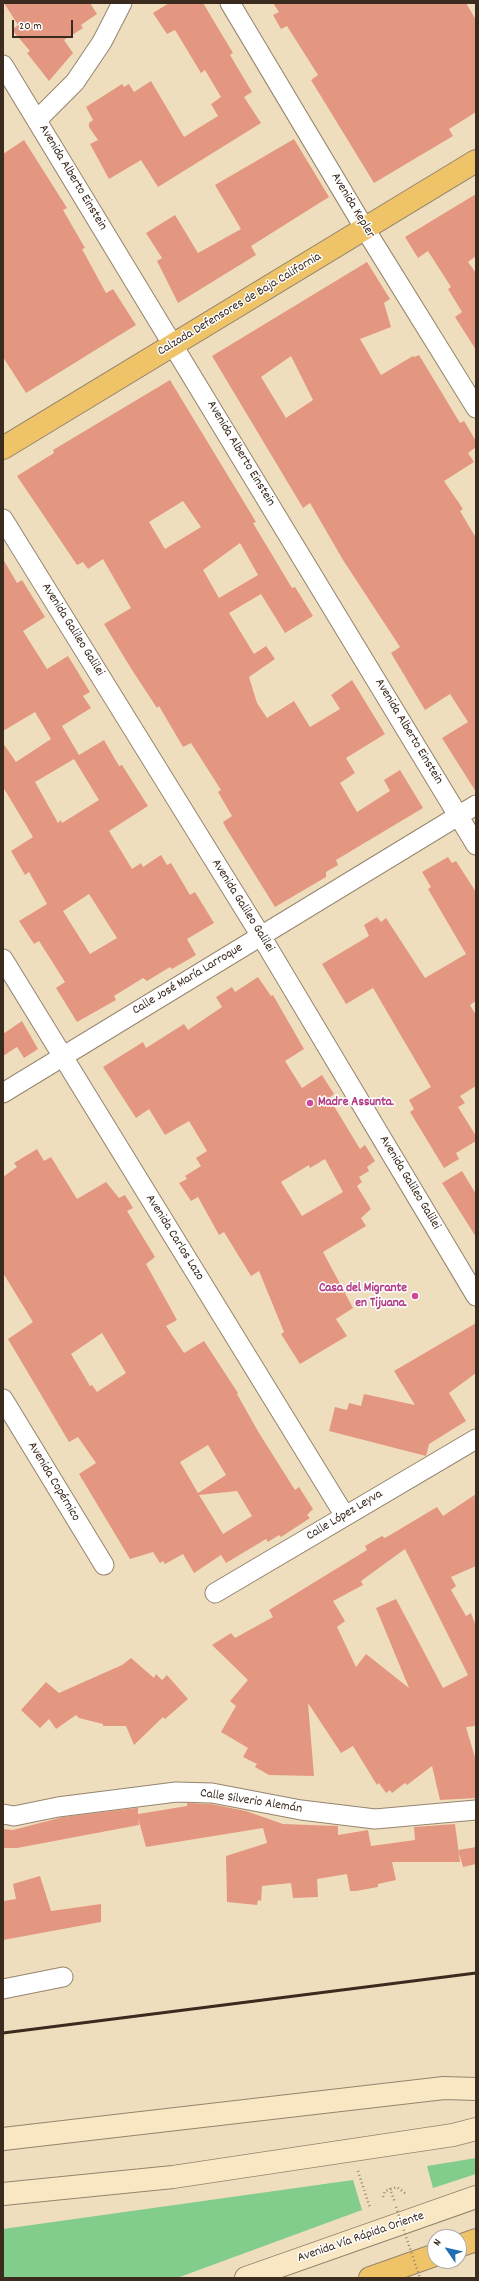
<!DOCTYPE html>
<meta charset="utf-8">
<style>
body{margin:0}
#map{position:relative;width:479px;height:2281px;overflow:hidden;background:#efdebd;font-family:Dekko,sans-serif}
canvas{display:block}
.frame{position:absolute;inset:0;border:4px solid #3b2a1e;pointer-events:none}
.north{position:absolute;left:427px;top:2229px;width:40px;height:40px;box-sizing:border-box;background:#fff;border:1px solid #b1aaa5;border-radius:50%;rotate:304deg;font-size:11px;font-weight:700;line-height:16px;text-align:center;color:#3b2a1e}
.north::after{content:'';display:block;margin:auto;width:14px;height:18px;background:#1f6fb2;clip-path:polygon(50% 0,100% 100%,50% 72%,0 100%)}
.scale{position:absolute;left:12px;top:20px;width:61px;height:18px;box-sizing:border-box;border:2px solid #3b2a1e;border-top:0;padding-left:5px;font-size:12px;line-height:14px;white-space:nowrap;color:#3b2a1e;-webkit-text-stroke:3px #fff;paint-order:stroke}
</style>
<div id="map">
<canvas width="479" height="2281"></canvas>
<div class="frame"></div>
<div class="north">N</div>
<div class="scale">20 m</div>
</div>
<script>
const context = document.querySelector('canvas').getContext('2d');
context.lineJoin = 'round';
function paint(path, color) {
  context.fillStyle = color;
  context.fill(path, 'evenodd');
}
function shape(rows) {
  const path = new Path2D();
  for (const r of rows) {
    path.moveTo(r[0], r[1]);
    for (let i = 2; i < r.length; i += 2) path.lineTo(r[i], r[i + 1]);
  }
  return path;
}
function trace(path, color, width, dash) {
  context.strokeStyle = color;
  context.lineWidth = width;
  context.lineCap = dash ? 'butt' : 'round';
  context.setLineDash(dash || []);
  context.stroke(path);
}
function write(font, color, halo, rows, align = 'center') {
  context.font = font + ' Dekko,sans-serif';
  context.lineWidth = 3;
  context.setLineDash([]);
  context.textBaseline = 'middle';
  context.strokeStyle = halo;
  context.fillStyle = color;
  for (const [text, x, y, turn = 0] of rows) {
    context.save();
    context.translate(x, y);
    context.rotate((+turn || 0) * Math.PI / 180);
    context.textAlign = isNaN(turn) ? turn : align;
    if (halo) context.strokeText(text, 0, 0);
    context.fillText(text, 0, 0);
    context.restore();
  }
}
paint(shape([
 [476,2158,476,2174,433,2188,427,2166],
 [353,2180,362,2210,177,2278,3,2278,3,2229]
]), '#82cd8b');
paint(shape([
 [4,3,90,3,97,14,81,25,83,28,64,40,73,53,49,81,27,53,30,51,12,30,18,25],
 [169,3,203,3,233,53,230,55,252,92,244,97,261,123,158,187,141,160,109,179,90,144,98,140,89,127,89,123,93,120,86,107,122,84,124,87,129,84,134,92,151,81,184,137,218,116,211,104,221,97,205,70,201,73,175,30,167,34,153,13],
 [273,3,466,3,476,20,476,112,449,129,453,136,374,183,311,80,318,75,287,26,281,29,273,15,279,12],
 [294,139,329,197,251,246,256,255,178,303,157,261,162,258,146,233,175,215,198,253,241,229,215,185],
 [24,140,67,208,63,210,85,248,82,249,106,293,113,289,136,325,26,393,3,357,3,154],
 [476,194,476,256,468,262,476,273,476,350,455,317,462,312,448,289,451,287,428,251,418,258,405,237],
 [367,262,390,299,384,303,391,327,360,339,381,375,413,356,414,357,419,355,460,423,464,421,476,441,476,447,468,453,474,462,444,481,463,509,460,511,476,538,476,792,442,738,468,722,450,694,425,710,391,653,400,647,343,560,310,503,303,508,212,356],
 [291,356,313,400,286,418,261,377],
 [170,380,256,522,253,523,292,588,295,587,313,616,285,633,261,594,229,613,254,654,266,646,275,659,249,677,257,703,267,718,294,701,310,727,340,709,331,695,352,680,385,734,346,758,355,773,340,783,357,812,390,791,384,780,400,770,423,808,336,860,338,865,326,872,326,877,275,907,226,828,223,822,232,816,218,792,221,790,191,743,183,747,159,706,157,708,132,670,104,624,131,608,103,559,88,569,83,562,77,565,17,476,54,453,53,450],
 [183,501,201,527,165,549,149,522],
 [240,543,258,575,219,598,203,570],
 [3,559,17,583,22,580,45,617,23,631,47,669,68,656,90,692,83,696,91,708,62,726,79,755,104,740,119,766,122,765,148,806,109,831,132,869,141,863,143,867,161,855,167,865,171,863,190,895,195,892,214,923,187,939,196,955,172,969,170,967,147,981,143,978,114,996,116,1000,77,1022,56,988,65,982,39,941,34,944,19,921,47,904,29,872,25,875,11,851,33,837,3,787,3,743,16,762,51,739,35,712,3,731],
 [74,759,99,800,62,823,61,820,58,823,35,782],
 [89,894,117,938,90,954,63,911],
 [448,857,452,863,456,861,476,892,476,1001,470,1005,476,1015,476,1086,460,1096,465,1103,458,1107,476,1136,476,1141,456,1153,459,1159,444,1168,410,1112,414,1109,409,1100,431,1087,390,1017,373,988,346,1004,322,964,369,936,364,925,377,917,381,922,386,918,425,978,466,954,428,889,431,887,422,872],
 [258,977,271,996,273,995,304,1049,285,1061,302,1088,322,1075,334,1094,329,1098,360,1149,365,1145,375,1161,367,1167,369,1171,359,1177,362,1182,357,1186,371,1209,361,1218,366,1226,323,1252,353,1308,336,1319,347,1336,300,1364,281,1334,284,1332,259,1271,251,1276,224,1232,219,1235,198,1197,191,1201,179,1183,187,1179,185,1176,201,1166,196,1158,207,1151,189,1121,165,1135,149,1109,136,1118,103,1067,143,1042,146,1048,184,1024,188,1030,222,1007,216,997,232,987,235,992],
 [325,1159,343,1192,302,1216,281,1182,309,1165,310,1168],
 [22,1021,38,1049,24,1058,17,1047,3,1056,3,1034],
 [37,1149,44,1161,51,1157,77,1199,106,1182,119,1198,125,1195,133,1208,127,1211,155,1257,146,1264,177,1320,166,1326,184,1353,204,1341,238,1393,237,1394,259,1433,295,1490,299,1487,313,1509,307,1515,310,1518,281,1537,279,1535,268,1542,266,1539,226,1563,221,1555,194,1573,183,1554,165,1564,163,1561,160,1563,153,1552,130,1559,79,1474,96,1463,78,1437,69,1442,8,1339,33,1322,3,1273,3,1177,17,1167,14,1163],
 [102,1333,126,1373,97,1392,92,1385,90,1386,71,1354],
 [208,1445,226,1475,198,1493,180,1462],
 [237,1491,252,1516,223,1534,199,1495],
 [462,1171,476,1194,476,1237,442,1183],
 [476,1323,476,1373,449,1393,466,1421,429,1444,426,1456,329,1431,335,1407,347,1410,349,1403,361,1406,364,1394,415,1405,394,1371],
 [476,1494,476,1566,451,1577,456,1586,451,1590,466,1616,471,1613,476,1626,476,1726,466,1727,476,1761,476,1798,440,1800,432,1766,407,1785,405,1783,392,1793,390,1790,386,1793,379,1783,377,1785,353,1746,341,1753,308,1703,314,1776,269,1775,255,1767,257,1764,243,1757,248,1748,221,1732,236,1706,230,1701,248,1680,212,1645,231,1633,235,1638,273,1617,269,1610,367,1550,365,1546,382,1536,385,1538,437,1507,443,1516],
 [405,1549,468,1675,443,1688,396,1599,376,1608,409,1688,366,1654,356,1667,337,1627,345,1621,333,1601,363,1585,361,1581],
 [131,1658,154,1678,156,1674,162,1680,167,1675,188,1699,165,1719,163,1717,134,1745,126,1726,103,1726,103,1724,79,1718,76,1715,56,1729,49,1719,40,1728,21,1710,46,1682,59,1693,122,1665],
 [187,1803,211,1804,246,1811,283,1824,338,1826,338,1835,368,1830,371,1846,415,1840,414,1827,455,1824,460,1862,392,1862,396,1880,378,1884,378,1887,356,1891,350,1891,347,1874,317,1879,318,1897,293,1898,291,1883,262,1886,261,1901,258,1900,257,1905,227,1902,226,1856,267,1843,263,1828,146,1847,138,1818,139,1825,17,1848,3,1848,3,1829,13,1830,63,1817,136,1808,138,1808,138,1814,187,1806],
 [476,1847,476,1864,463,1867,458,1850],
 [40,1876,51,1911,101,1904,101,1922,3,1940,3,1901,16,1899,13,1884]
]), '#e49780');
const minor = shape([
 [230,3,365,229,476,408],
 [3,65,476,845],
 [37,120,75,82,102,42,122,3],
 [3,519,261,936,476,1296],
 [3,959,345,1516],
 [3,1093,476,805],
 [3,1399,104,1565],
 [215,1593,476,1439],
 [3,1814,14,1816,58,1807,176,1792,212,1793,301,1810,375,1819,476,1810],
 [3,1989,63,1977]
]);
const secondary = shape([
 [3,2139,444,2088,476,2089],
 [3,2194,173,2177,453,2135,476,2129],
 [246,2278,476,2197]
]);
const primary = shape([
 [3,448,476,161]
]);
const trunk = shape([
 [459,2246,476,2240],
 [370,2278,435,2255]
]);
trace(minor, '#95846e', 21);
trace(secondary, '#95846e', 24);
trace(primary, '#95846e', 24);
trace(trunk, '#95846e', 24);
trace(shape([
 [358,2171,370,2208],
 [390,2188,395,2203],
 [383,2197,385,2191,397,2187,406,2194]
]), '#95846e', 2.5, [1, 3]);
trace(minor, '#fff', 19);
trace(secondary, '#f9e7c3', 22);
trace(primary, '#efc469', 22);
trace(trunk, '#efc469', 22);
trace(shape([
 [3,2033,476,1973]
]), '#3b2a1e', 3);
trace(shape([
 [396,2207,420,2278]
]), '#95846e', 2.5, [1, 3]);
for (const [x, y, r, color] of [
 [310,1103,4,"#d1479c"],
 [415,1296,4,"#d1479c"]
]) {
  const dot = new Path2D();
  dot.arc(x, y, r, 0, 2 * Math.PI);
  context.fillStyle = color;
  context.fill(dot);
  trace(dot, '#fff', 1.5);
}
write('13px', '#3b2a1e', '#fff', [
 ["Avenida Alberto Einstein",72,178,59],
 ["Avenida Kepler",352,206,59],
 ["Calzada Defensores de Baja California",240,305,-31],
 ["Avenida Alberto Einstein",240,454,59],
 ["Avenida Galileo Galilei",72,630,58],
 ["Avenida Alberto Einstein",408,732,59],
 ["Avenida Galileo Galilei",242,906,58],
 ["Calle José María Larroque",188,980,-31],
 ["Avenida Galileo Galilei",409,1183,59],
 ["Avenida Carlos Lazo",174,1238,58],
 ["Avenida Copérnico",53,1482,59],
 ["Calle López Leyva",345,1516,-31],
 ["Calle Silverio Alemán",251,1802,9],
 ["Avenida Vía Rápida Oriente",361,2238,-19]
]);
write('bold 13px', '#b23c85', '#fff', [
 ["Madre Assunta.",318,1103],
 ["Casa del Migrante",407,1289,"right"],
 ["en Tijuana.",407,1304,"right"]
], 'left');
</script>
